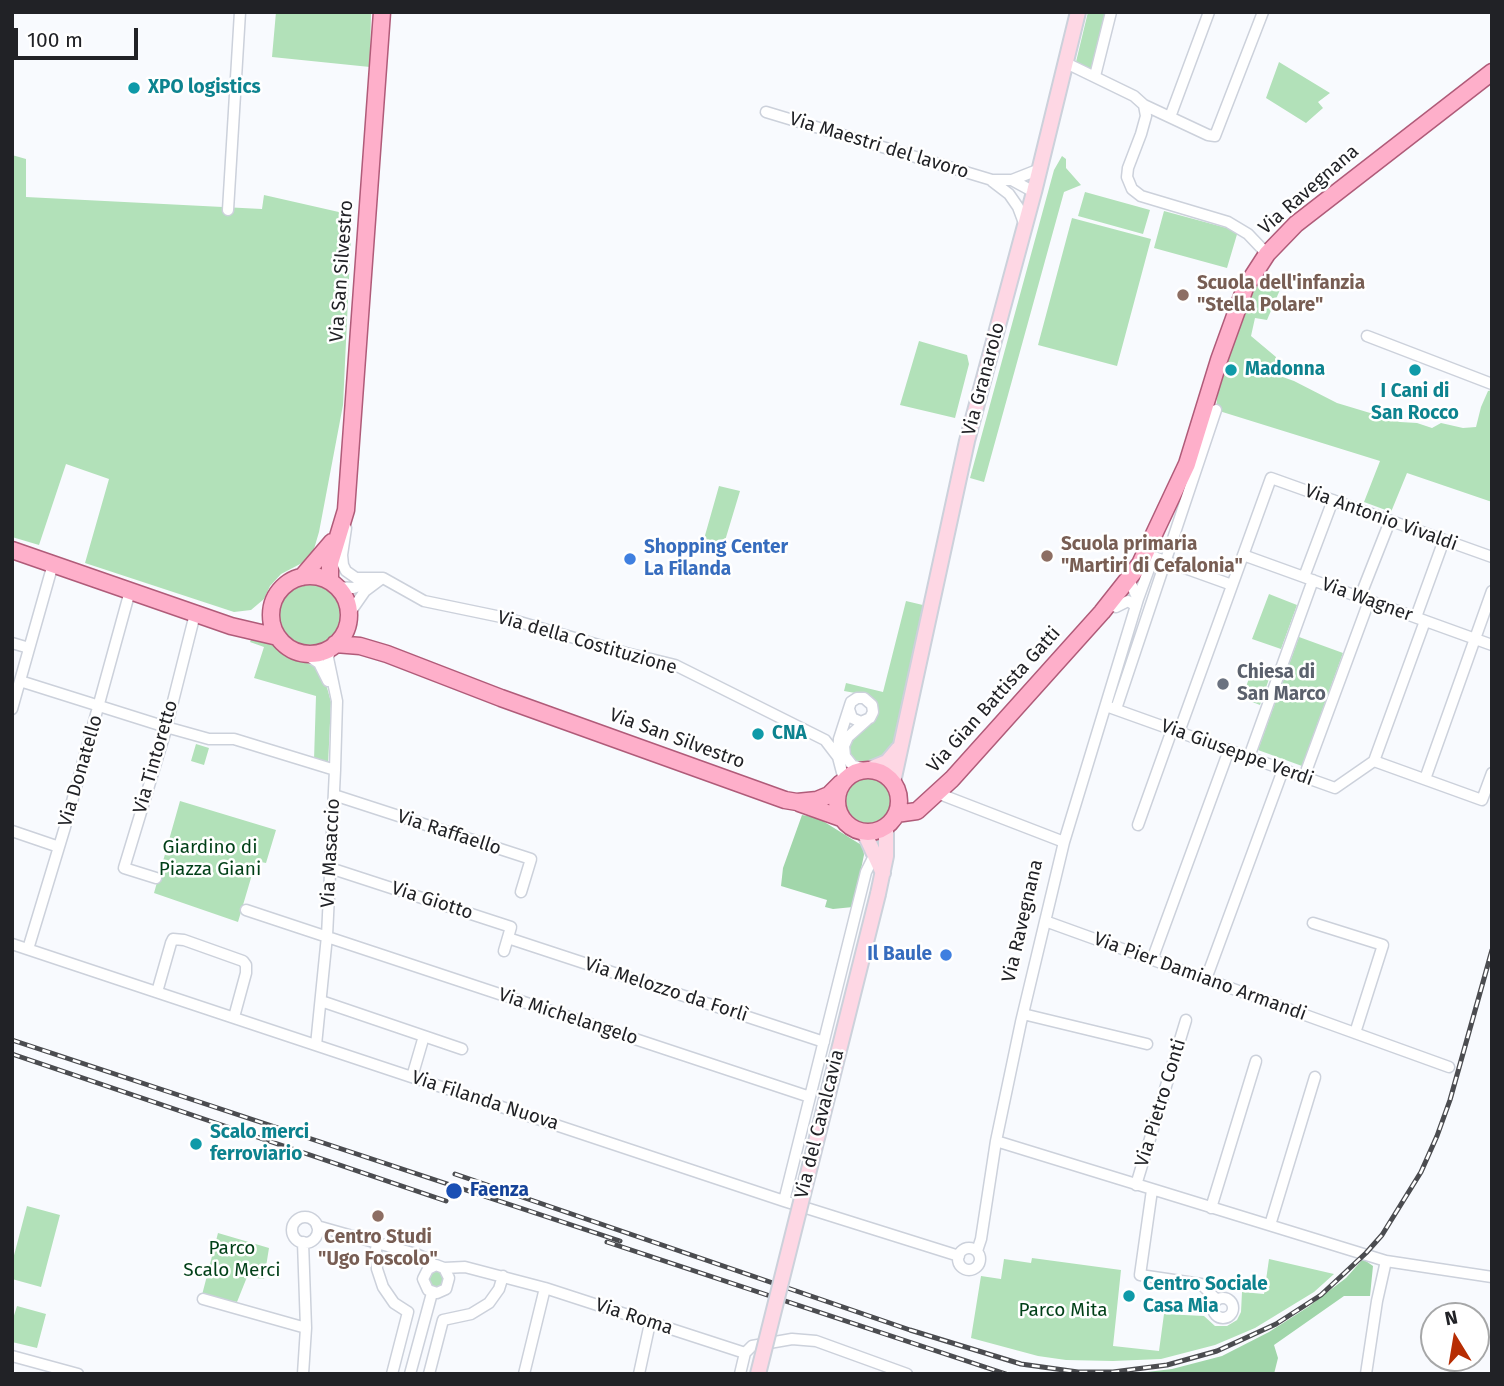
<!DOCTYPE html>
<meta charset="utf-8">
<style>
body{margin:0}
#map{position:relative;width:1504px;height:1386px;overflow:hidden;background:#f8fafe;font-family:"Fira Sans",sans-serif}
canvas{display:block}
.frame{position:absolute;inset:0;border:14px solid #212226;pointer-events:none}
.north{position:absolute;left:1420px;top:1302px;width:70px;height:70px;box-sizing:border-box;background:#fff;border:2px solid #a6a7a8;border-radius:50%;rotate:349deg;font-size:19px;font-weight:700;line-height:28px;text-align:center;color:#212226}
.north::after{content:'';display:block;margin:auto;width:24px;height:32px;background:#b72d03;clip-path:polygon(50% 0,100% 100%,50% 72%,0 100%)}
.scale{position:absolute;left:14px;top:28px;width:124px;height:32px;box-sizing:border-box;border:4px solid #212226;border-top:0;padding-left:9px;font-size:21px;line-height:24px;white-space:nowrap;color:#212226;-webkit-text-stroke:5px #fff;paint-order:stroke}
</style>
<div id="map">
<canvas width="1504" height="1386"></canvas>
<div class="frame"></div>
<div class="north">N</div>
<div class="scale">100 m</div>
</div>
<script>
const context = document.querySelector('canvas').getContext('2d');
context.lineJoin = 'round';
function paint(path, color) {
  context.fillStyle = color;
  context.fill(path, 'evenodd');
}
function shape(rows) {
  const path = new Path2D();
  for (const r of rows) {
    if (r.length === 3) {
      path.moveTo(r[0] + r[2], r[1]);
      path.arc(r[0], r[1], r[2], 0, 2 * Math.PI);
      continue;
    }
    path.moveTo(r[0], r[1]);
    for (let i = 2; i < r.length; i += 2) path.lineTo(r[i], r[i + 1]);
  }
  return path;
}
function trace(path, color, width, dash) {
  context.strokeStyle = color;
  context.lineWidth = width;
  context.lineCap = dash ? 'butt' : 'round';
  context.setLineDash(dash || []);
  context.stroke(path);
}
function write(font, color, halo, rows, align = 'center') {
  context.font = font + ' "Fira Sans",sans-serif';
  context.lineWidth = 5;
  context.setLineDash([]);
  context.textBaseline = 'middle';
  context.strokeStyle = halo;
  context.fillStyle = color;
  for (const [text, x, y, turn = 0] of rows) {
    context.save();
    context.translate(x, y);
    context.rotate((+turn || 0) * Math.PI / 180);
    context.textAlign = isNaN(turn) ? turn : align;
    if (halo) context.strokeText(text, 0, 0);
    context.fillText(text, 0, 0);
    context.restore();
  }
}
paint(shape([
 [276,12,371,12,370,67,272,57],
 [1088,12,1109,12,1092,70,1075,66],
 [1279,62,1330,93,1318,102,1323,108,1306,123,1266,98],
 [12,155,26,159,26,197,262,209,264,195,352,215,343,405,319,532,314,549,304,562,281,574,270,586,264,599,251,610,234,612,85,563,109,479,66,464,39,545,12,537],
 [1062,156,1066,159,1066,168,1081,185,1064,192,984,482,970,478,1054,170],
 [1085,192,1150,210,1143,234,1078,216],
 [1164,211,1238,231,1227,268,1154,248],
 [1072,218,1151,239,1117,366,1038,345],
 [1260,278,1282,285,1267,320,1255,318,1251,336,1276,357,1277,375,1294,381,1337,403,1400,422,1417,423,1432,428,1441,423,1463,428,1476,427,1481,407,1488,391,1492,390,1492,502,1407,473,1391,512,1364,502,1380,461,1216,410,1220,368,1234,330],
 [919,341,967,355,969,364,955,418,900,405],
 [719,486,740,491,724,544,704,539],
 [310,615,30],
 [1269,594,1297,605,1281,649,1252,639],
 [906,601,927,606,896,738,893,745,878,761,865,764,858,763,850,758,848,752,850,738,874,718,861,694,844,691,846,683,883,692],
 [253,636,276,644,290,654,311,661,317,665,326,684,331,702,328,765,314,760,316,696,254,678,264,647,250,642],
 [1299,637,1343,653,1302,766,1258,750],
 [1252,670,1270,676,1260,705,1242,698],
 [196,744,209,748,204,765,191,761],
 [867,801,24],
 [180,801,276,830,266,863,256,861,238,922,154,893],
 [27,1206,60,1215,41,1287,12,1279,12,1263],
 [218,1233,269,1248,264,1279,247,1277,237,1302,202,1295],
 [1032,1258,1121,1270,1113,1346,1159,1351,1164,1314,1204,1316,1215,1326,1227,1326,1237,1320,1241,1312,1242,1292,1264,1294,1269,1259,1334,1274,1314,1292,1255,1328,1215,1345,1161,1359,1113,1361,1066,1360,1038,1356,971,1338,981,1276,1001,1279,1004,1259,1031,1263],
 [435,1269,441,1271,446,1282,439,1289,430,1287,427,1275],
 [17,1306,46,1314,37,1348,12,1342,12,1322]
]), '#b2e1b9');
paint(shape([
 [802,815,818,818,863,846,864,855,853,907,833,909,825,907,827,900,781,886,783,868],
 [1363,1259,1373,1266,1370,1296,1344,1296,1274,1345,1278,1358,1274,1374,1130,1374,1172,1369,1222,1356,1269,1332,1308,1307,1346,1278]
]), '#a1d6aa');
const street = shape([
 [1066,63,1134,96,1144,105,1146,116,1141,134,1128,168,1127,177,1132,189,1141,196,1228,222,1248,234,1267,254],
 [1095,76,1111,12],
 [1144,105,1208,135,1215,136,1263,12],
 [766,112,992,180,1012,180,1040,169],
 [1170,117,1209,12],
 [1012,180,1034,192],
 [992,181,1009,194,1018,207,1024,223],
 [228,210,240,12],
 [1367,336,1492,384],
 [346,528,342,555,343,565,346,571,356,578,383,578,424,601,506,618,626,653,675,665,825,740,838,757,844,780],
 [1243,555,1492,645],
 [1154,557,1232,585],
 [1304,577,1333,500],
 [337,587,353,588,372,582],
 [1360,597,1390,521],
 [1138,599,1150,566],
 [1116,607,1128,601,1136,606],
 [349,614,365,591,381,579],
 [1416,617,1444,540],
 [12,643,29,648],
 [304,653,319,663,328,681],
 [20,681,166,727,209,739,234,739,335,770],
 [1106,706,1335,788,1374,761,1482,800,1492,773],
 [12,709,53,564],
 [1116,709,1216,410],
 [1179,732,1271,478,1492,557],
 [838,753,839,739,850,705,851,702,857,698,864,698,872,705,873,712,870,718,861,722,852,718,849,709],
 [1249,757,1313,580],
 [1374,761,1425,621],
 [867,769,853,766,845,756,844,746,848,737,867,720],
 [1304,777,1369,601],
 [1425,779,1492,591],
 [937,793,1064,842],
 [334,795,531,859,521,892],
 [1138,825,1172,730],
 [12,831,59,847],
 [330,868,511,927,504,951],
 [156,878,124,868,165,733,195,614],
 [246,910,810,1097],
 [1045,921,1449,1067],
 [1313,923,1383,945,1355,1033],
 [508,938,824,1042],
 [12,944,784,1201,959,1256],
 [28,949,65,827,130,591],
 [1152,960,1229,750],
 [1206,979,1283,770],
 [157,992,171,943,173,939,184,940,243,961,246,965,246,973,234,1017],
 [321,1001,462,1049],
 [1023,1014,1147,1044],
 [316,1045,327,936,335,770,337,701,328,658,331,647],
 [412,1077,424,1036],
 [996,1141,1386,1261,1492,1277],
 [1136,1185,1186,1020],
 [1152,1190,1140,1275,1201,1284,1217,1300],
 [784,1201,866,872,875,854],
 [1211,1208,1256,1061],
 [305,1230,13],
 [1270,1225,1315,1077],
 [317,1226,416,1254,425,1258,431,1262,431,1266],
 [378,1243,376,1249,377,1269,383,1287,394,1303,408,1312,392,1374],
 [969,1259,11],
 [977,1251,981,1239,996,1141,1021,1022,1064,842,1138,599,1129,580],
 [444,1268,449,1278,446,1289,437,1293,428,1290,423,1279,428,1269,436,1265,444,1268,465,1267,545,1288,745,1353],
 [1223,1308,10],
 [203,1299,306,1328],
 [745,1353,752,1346,792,1339,816,1341,907,1374],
 [12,1356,78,1374],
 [303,1374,306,1328,303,1242],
 [410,1374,432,1293],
 [429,1374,443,1320,471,1314,489,1303,499,1289,503,1276],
 [524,1374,545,1288],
 [639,1374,650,1323],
 [740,1374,745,1353],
 [1366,1374,1377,1301,1386,1261]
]);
const secondary = shape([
 [870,769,887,762,898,749],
 [893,782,967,441,1034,192,1078,12],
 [864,832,883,873],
 [878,894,886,856,886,827]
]);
const primary = shape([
 [12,550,231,626,278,637],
 [310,615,39],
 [302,577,332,542],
 [330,581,330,563,346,510,382,12],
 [335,644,360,646,387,654,501,698,785,800,797,802,817,800,829,795,841,783],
 [868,801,31],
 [799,803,841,818],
 [896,814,917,811,952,779,1102,612,1140,564,1187,464,1219,360,1245,288,1267,254,1296,224,1492,72]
]);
trace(street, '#ccd1db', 13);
trace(secondary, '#ccd1db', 18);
trace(primary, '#b05b79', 19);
trace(street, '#fff', 10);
trace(secondary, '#fed7e4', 14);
trace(primary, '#feafca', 16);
const rail = shape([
 [12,1040,620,1241],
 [12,1054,446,1201],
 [455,1174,910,1330,1021,1364,1078,1372,1113,1372,1167,1365,1217,1351,1276,1324,1321,1295,1366,1253,1382,1235,1421,1172,1437,1136,1450,1100,1492,950],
 [607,1242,1006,1374]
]);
trace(rail, '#4b4c50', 5);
trace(rail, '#fff', 2.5, [8]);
const secondaryBridge = shape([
 [758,1374,878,894]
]);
trace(secondaryBridge, '#ccd1db', 18, []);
trace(secondaryBridge, '#fed7e4', 14);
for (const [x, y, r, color] of [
 [134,88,7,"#0f9aa8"],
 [1183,295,7,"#8d6e63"],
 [1231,370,7,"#0f9aa8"],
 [1415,370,7,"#0f9aa8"],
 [1047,556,7,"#8d6e63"],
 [630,559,7,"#3f7fe0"],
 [1223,684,7,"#6b7280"],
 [758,734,7,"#0f9aa8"],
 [946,955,7,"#3f7fe0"],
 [196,1144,7,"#0f9aa8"],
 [454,1191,9,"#1a4fb4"],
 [378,1216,7,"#8d6e63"],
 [1129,1296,7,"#0f9aa8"]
]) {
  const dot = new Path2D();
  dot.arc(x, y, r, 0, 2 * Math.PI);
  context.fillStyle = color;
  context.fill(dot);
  trace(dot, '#fff', 2.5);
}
write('bold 19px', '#0d838f', '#fff', [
 ["XPO logistics",148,88],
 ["Madonna",1245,370],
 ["I Cani di",1415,392,"center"],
 ["San Rocco",1415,414,"center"],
 ["CNA",772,734],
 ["Scalo merci",210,1133],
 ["ferroviario",210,1155],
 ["Centro Sociale",1143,1285],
 ["Casa Mia",1143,1307]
], 'left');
write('19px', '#212226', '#fff', [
 ["Via Maestri del lavoro",879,146,17],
 ["Via Ravegnana",1309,190,-41],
 ["Via San Silvestro",342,271,-86],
 ["Via Granarolo",984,379,-75],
 ["Via Antonio Vivaldi",1381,518,20],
 ["Via Wagner",1367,600,20],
 ["Via della Costituzione",587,643,16],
 ["Via Gian Battista Gatti",994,700,-48],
 ["Via San Silvestro",677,739,20],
 ["Via Giuseppe Verdi",1237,753,20],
 ["Via Tintoretto",156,757,-74],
 ["Via Donatello",81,771,-74],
 ["Via Raffaello",449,833,18],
 ["Via Masaccio",331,853,-87],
 ["Via Giotto",432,901,18],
 ["Via Ravegnana",1023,921,-77],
 ["Via Pier Damiano Armandi",1200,977,20],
 ["Via Melozzo da Forlì",666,990,18],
 ["Via Michelangelo",568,1017,18],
 ["Via Filanda Nuova",485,1101,18],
 ["Via Pietro Conti",1161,1103,-73],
 ["Via del Cavalcavia",820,1124,-76],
 ["Via Roma",634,1317,18]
]);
write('bold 19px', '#785e54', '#fff', [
 ["Scuola dell'infanzia",1197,284],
 ["\"Stella Polare\"",1197,306],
 ["Scuola primaria",1061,545],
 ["\"Martiri di Cefalonia\"",1061,567],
 ["Centro Studi",378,1238,"center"],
 ["\"Ugo Foscolo\"",378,1260,"center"]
], 'left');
write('bold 19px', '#366cbe', '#fff', [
 ["Shopping Center",644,548],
 ["La Filanda",644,570],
 ["Il Baule",932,955,"right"]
], 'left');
write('bold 19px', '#5b616d', '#fff', [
 ["Chiesa di",1237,673],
 ["San Marco",1237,695]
], 'left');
write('19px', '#003f17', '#fff', [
 ["Giardino di",210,848],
 ["Piazza Giani",210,870],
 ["Parco",232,1249],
 ["Scalo Merci",232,1271],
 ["Parco Mita",1063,1311]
]);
write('bold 19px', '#164399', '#fff', [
 ["Faenza",470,1191]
], 'left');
</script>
